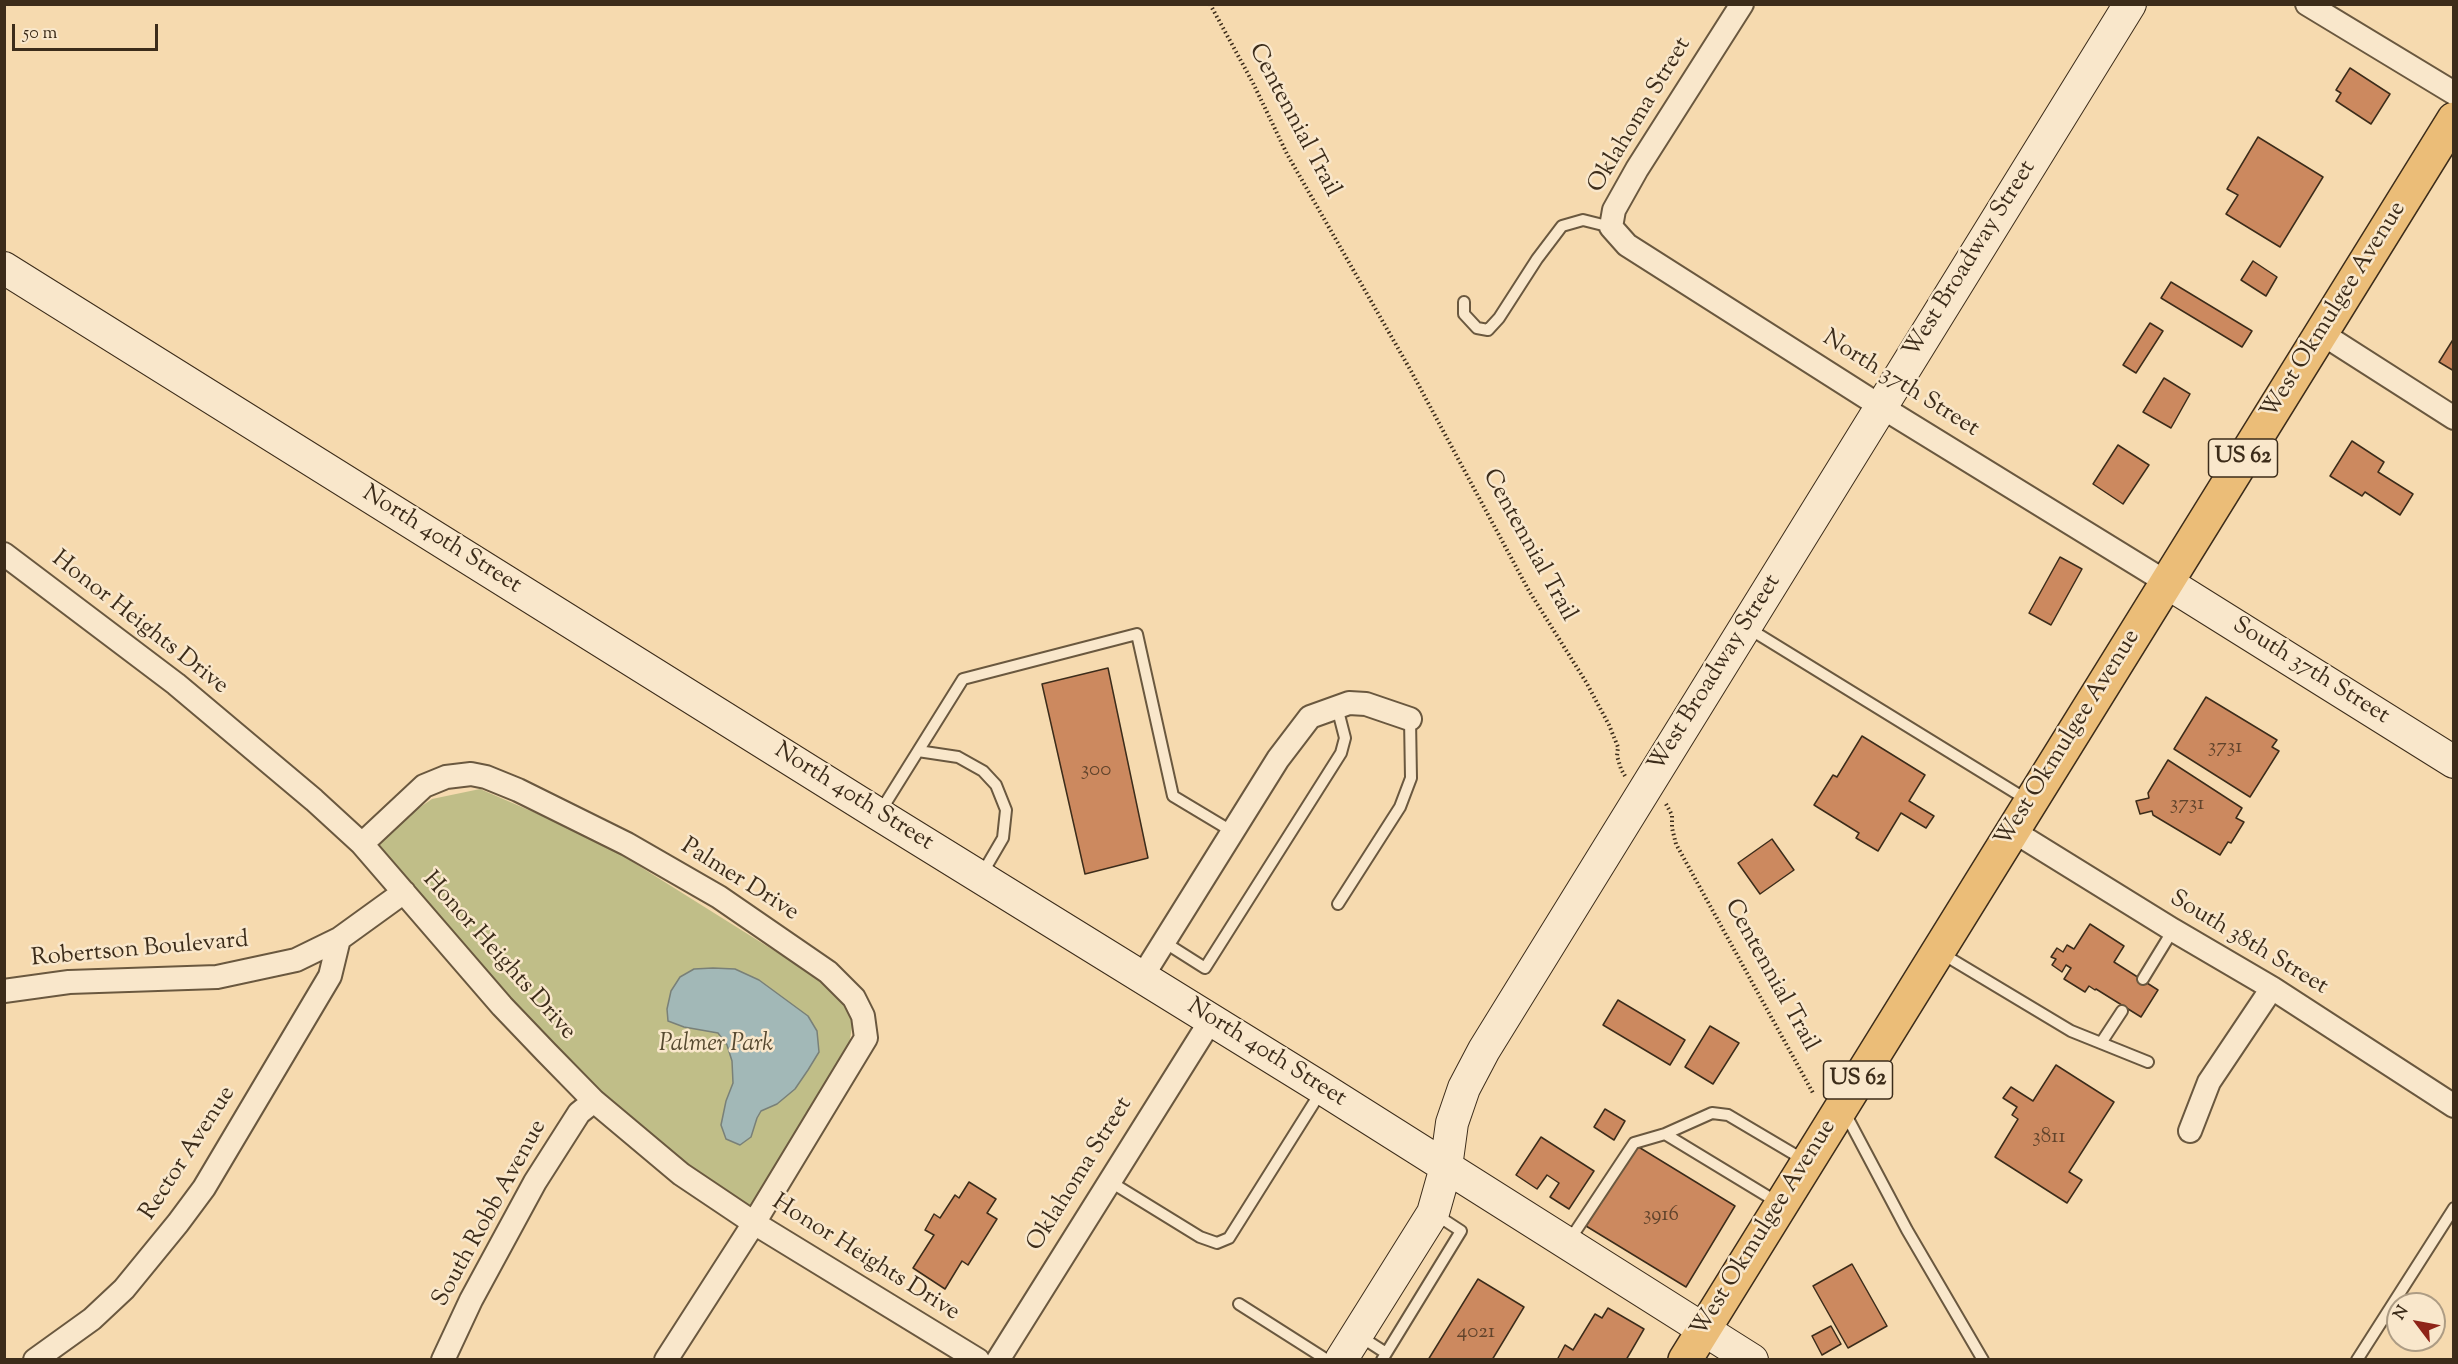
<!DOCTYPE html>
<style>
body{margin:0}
#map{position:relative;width:2458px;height:1364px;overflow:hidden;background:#f6daaf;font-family:"Sorts Mill Goudy",serif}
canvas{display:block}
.frame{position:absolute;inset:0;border:6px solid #3c2c1a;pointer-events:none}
.north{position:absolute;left:2386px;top:1292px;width:60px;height:60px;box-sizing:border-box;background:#f9e7cb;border:2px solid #ad9c84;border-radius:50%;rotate:302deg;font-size:16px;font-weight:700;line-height:24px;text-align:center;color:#3c2c1a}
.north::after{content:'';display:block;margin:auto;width:21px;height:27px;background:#8f2418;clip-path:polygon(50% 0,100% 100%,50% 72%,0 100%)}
.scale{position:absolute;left:12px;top:24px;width:146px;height:27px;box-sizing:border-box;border:3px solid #3c2c1a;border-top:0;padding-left:8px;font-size:18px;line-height:21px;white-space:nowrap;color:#3c2c1a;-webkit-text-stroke:4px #f9e7cb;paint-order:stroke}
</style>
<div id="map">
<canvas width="2458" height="1364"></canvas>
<div class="frame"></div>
<div class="north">N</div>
<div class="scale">50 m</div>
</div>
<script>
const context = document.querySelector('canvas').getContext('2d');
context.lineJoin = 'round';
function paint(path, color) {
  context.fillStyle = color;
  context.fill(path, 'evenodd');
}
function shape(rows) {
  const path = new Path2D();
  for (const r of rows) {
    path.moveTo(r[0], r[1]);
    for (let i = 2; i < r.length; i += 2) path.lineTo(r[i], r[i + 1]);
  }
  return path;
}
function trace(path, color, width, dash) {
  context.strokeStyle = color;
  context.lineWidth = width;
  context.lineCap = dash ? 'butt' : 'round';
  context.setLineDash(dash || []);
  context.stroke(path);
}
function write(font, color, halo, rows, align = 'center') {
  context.font = font + ' "Sorts Mill Goudy",serif';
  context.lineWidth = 5;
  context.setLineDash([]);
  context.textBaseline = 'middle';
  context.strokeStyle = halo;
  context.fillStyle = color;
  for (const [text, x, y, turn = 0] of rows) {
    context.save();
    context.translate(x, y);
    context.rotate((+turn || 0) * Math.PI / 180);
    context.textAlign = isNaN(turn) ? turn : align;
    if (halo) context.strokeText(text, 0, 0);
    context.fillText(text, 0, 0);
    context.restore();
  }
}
paint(shape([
 [480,789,596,839,845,995,854,1015,847,1057,748,1212,679,1163,581,1074,479,968,375,847,391,827,432,799]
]), '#c0be88');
const water = shape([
 [713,968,735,969,759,980,808,1016,817,1031,819,1052,808,1070,795,1089,777,1104,761,1111,757,1118,751,1137,740,1145,726,1139,721,1125,726,1101,733,1083,732,1061,727,1045,718,1033,684,1027,668,1021,667,1009,671,991,680,977,694,969,713,968]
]);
paint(water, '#a2b8b7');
trace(water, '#798078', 1.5);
const building = shape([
 [2350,68,2390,94,2371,124,2336,101,2341,93,2336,90,2350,68],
 [2258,137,2323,177,2280,247,2226,214,2238,195,2227,189,2258,137],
 [2253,261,2277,277,2266,296,2241,280,2253,261],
 [2171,282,2252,331,2242,347,2161,298,2171,282],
 [2150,323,2163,331,2136,373,2123,365,2150,323],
 [2454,338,2454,371,2439,362,2454,338],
 [2164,378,2190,394,2171,428,2143,412,2164,378],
 [2352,441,2384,462,2378,472,2413,494,2400,515,2365,492,2362,496,2330,476,2352,441],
 [2118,445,2149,465,2123,504,2093,484,2118,445],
 [2060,557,2082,569,2051,625,2029,613,2060,557],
 [1108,668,1148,858,1085,874,1042,684,1108,668],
 [2206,697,2277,740,2272,747,2279,751,2250,797,2174,749,2206,697],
 [1862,736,1925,775,1909,801,1934,816,1926,828,1901,813,1878,851,1856,838,1859,833,1814,805,1833,775,1837,777,1862,736],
 [2168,760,2242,808,2236,818,2244,822,2231,843,2228,842,2220,855,2153,815,2152,811,2140,814,2136,801,2149,798,2148,793,2168,760],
 [1772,839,1794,870,1760,894,1738,863,1772,839],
 [2090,924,2124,946,2114,962,2158,990,2141,1017,2096,989,2095,990,2089,986,2085,992,2064,979,2071,968,2066,965,2062,972,2052,965,2056,959,2051,957,2057,948,2063,952,2067,945,2074,949,2090,924],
 [1618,1000,1685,1040,1670,1065,1603,1025,1618,1000],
 [1710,1026,1739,1043,1713,1084,1685,1067,1710,1026],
 [2056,1065,2114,1102,2069,1172,2082,1180,2067,1203,1995,1157,2018,1119,2012,1115,2017,1107,2003,1098,2011,1087,2033,1101,2056,1065],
 [1605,1109,1625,1121,1614,1140,1594,1127,1605,1109],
 [1541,1137,1594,1171,1569,1209,1550,1197,1559,1183,1547,1175,1537,1189,1516,1175,1541,1137],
 [1637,1146,1735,1206,1686,1287,1586,1226,1637,1146],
 [969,1182,996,1199,987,1213,997,1219,968,1265,962,1261,945,1289,913,1268,934,1235,925,1230,934,1214,940,1218,955,1195,959,1198,969,1182],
 [1852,1264,1887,1326,1848,1348,1813,1286,1852,1264],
 [1478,1279,1524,1307,1492,1360,1428,1360,1478,1279],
 [1608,1308,1644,1329,1626,1360,1557,1360,1565,1345,1573,1350,1595,1314,1602,1318,1608,1308],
 [1831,1326,1841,1344,1822,1355,1812,1336,1831,1326]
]);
paint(building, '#cc895f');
trace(building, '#3c2c1a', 1.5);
const lane = shape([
 [1464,302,1464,314,1477,328,1488,330,1499,318,1537,259,1562,226,1583,220,1611,227],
 [1748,628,2029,801],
 [918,751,958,757,983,771,996,785,1006,810,1003,838,982,874],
 [880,812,963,679,1137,634,1173,796,1233,832],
 [1338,904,1400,807,1411,778,1410,719],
 [1164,942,1205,968,1341,753,1345,738,1337,707],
 [1941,953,2071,1031,2148,1062],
 [2143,979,2173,930],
 [2101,1043,2122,1011],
 [1844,1111,1907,1230,1983,1360],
 [1665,1134,1777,1202],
 [1109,1181,1200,1237,1217,1243,1229,1238,1322,1090],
 [1569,1241,1634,1143,1665,1134,1712,1113,1728,1115,1804,1160],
 [1239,1304,1327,1360],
 [1358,1335,1386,1353],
 [1382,1360,1461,1231,1435,1214],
 [2357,1360,2454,1208]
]);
const street = shape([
 [1742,4,1637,169,1614,210,1611,227,1627,245,1880,406,2166,582],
 [2307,4,2454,93],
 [2321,333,2454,418],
 [4,554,176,684,314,800,362,844,502,1006,546,1052,594,1101,681,1174,754,1223,978,1360],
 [2013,831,2173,930,2272,988,2454,1106],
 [362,844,424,786,446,777,471,774,486,777,518,790,627,844,719,897,828,972,854,998,863,1016,866,1038,754,1223,666,1360],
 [1142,977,1278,759,1310,717,1349,703,1366,704,1410,719],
 [4,991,69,982,217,977,296,960,339,939,404,892],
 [2190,1131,2209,1082,2272,988],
 [35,1360,92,1319,124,1289,178,1223,204,1188,330,976,339,939],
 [443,1360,471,1300,535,1182,579,1113,594,1101],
 [998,1360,1211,1020]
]);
const secondary = shape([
 [4,268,878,814,1323,1089,1752,1360],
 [2166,582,2454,762],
 [1341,1360,1433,1213,1446,1167,1452,1123,1464,1088,1484,1050,2130,4]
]);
const primary = shape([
 [1685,1360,2454,119]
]);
trace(lane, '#6a583f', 14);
trace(street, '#6a583f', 26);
trace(secondary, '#3c2c1a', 34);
trace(primary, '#3c2c1a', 36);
trace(shape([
 [1210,4,1253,83,1287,154,1411,371,1529,591,1586,682,1609,725,1618,747,1617,756,1621,769,1625,776],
 [1666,804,1672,815,1672,828,1676,844,1813,1093]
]), '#3c2c1a', 4, [1.5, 3]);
trace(lane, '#f9e7cb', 10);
trace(street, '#f9e7cb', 22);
trace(secondary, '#f9e7cb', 32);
trace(primary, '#ebbd78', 33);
write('21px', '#60432b', null, [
 ["3731",2225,748],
 ["300",1096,771],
 ["3731",2187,805],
 ["3811",2049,1138],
 ["3916",1661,1216],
 ["4021",1476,1333]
]);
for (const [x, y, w] of [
 [2243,458,69],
 [1858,1080,69]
]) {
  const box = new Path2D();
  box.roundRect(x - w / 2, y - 19, w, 38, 4.5);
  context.fillStyle = '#f9e7cb';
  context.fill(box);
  trace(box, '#3c2c1a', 1.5);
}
write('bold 22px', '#3c2c1a', null, [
 ["US 62",2243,458],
 ["US 62",1858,1080]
]);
write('24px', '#3c2c1a', '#f9e7cb', [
 ["Oklahoma Street",1641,116,-59],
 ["Centennial Trail",1293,121,62],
 ["West Broadway Street",1971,260,-58],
 ["West Okmulgee Avenue",2335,311,-58],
 ["North 37th Street",1900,385,32],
 ["North 40th Street",441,541,32],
 ["Centennial Trail",1528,546,61],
 ["Honor Heights Drive",139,624,38],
 ["South 37th Street",2310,672,32],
 ["West Broadway Street",1716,674,-58],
 ["West Okmulgee Avenue",2069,739,-58],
 ["North 40th Street",853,798,32],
 ["Palmer Drive",739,881,32],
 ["South 38th Street",2248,944,31],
 ["Robertson Boulevard",140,951,-5],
 ["Honor Heights Drive",498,957,48],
 ["Centennial Trail",1770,976,61],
 ["North 40th Street",1266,1054,32],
 ["Rector Avenue",189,1154,-57],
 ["Oklahoma Street",1081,1175,-58],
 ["South Robb Avenue",491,1214,-61],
 ["West Okmulgee Avenue",1765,1229,-58],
 ["Honor Heights Drive",865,1259,32]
]);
write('italic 24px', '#564930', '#f9e7cb', [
 ["Palmer Park",716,1046]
]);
</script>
